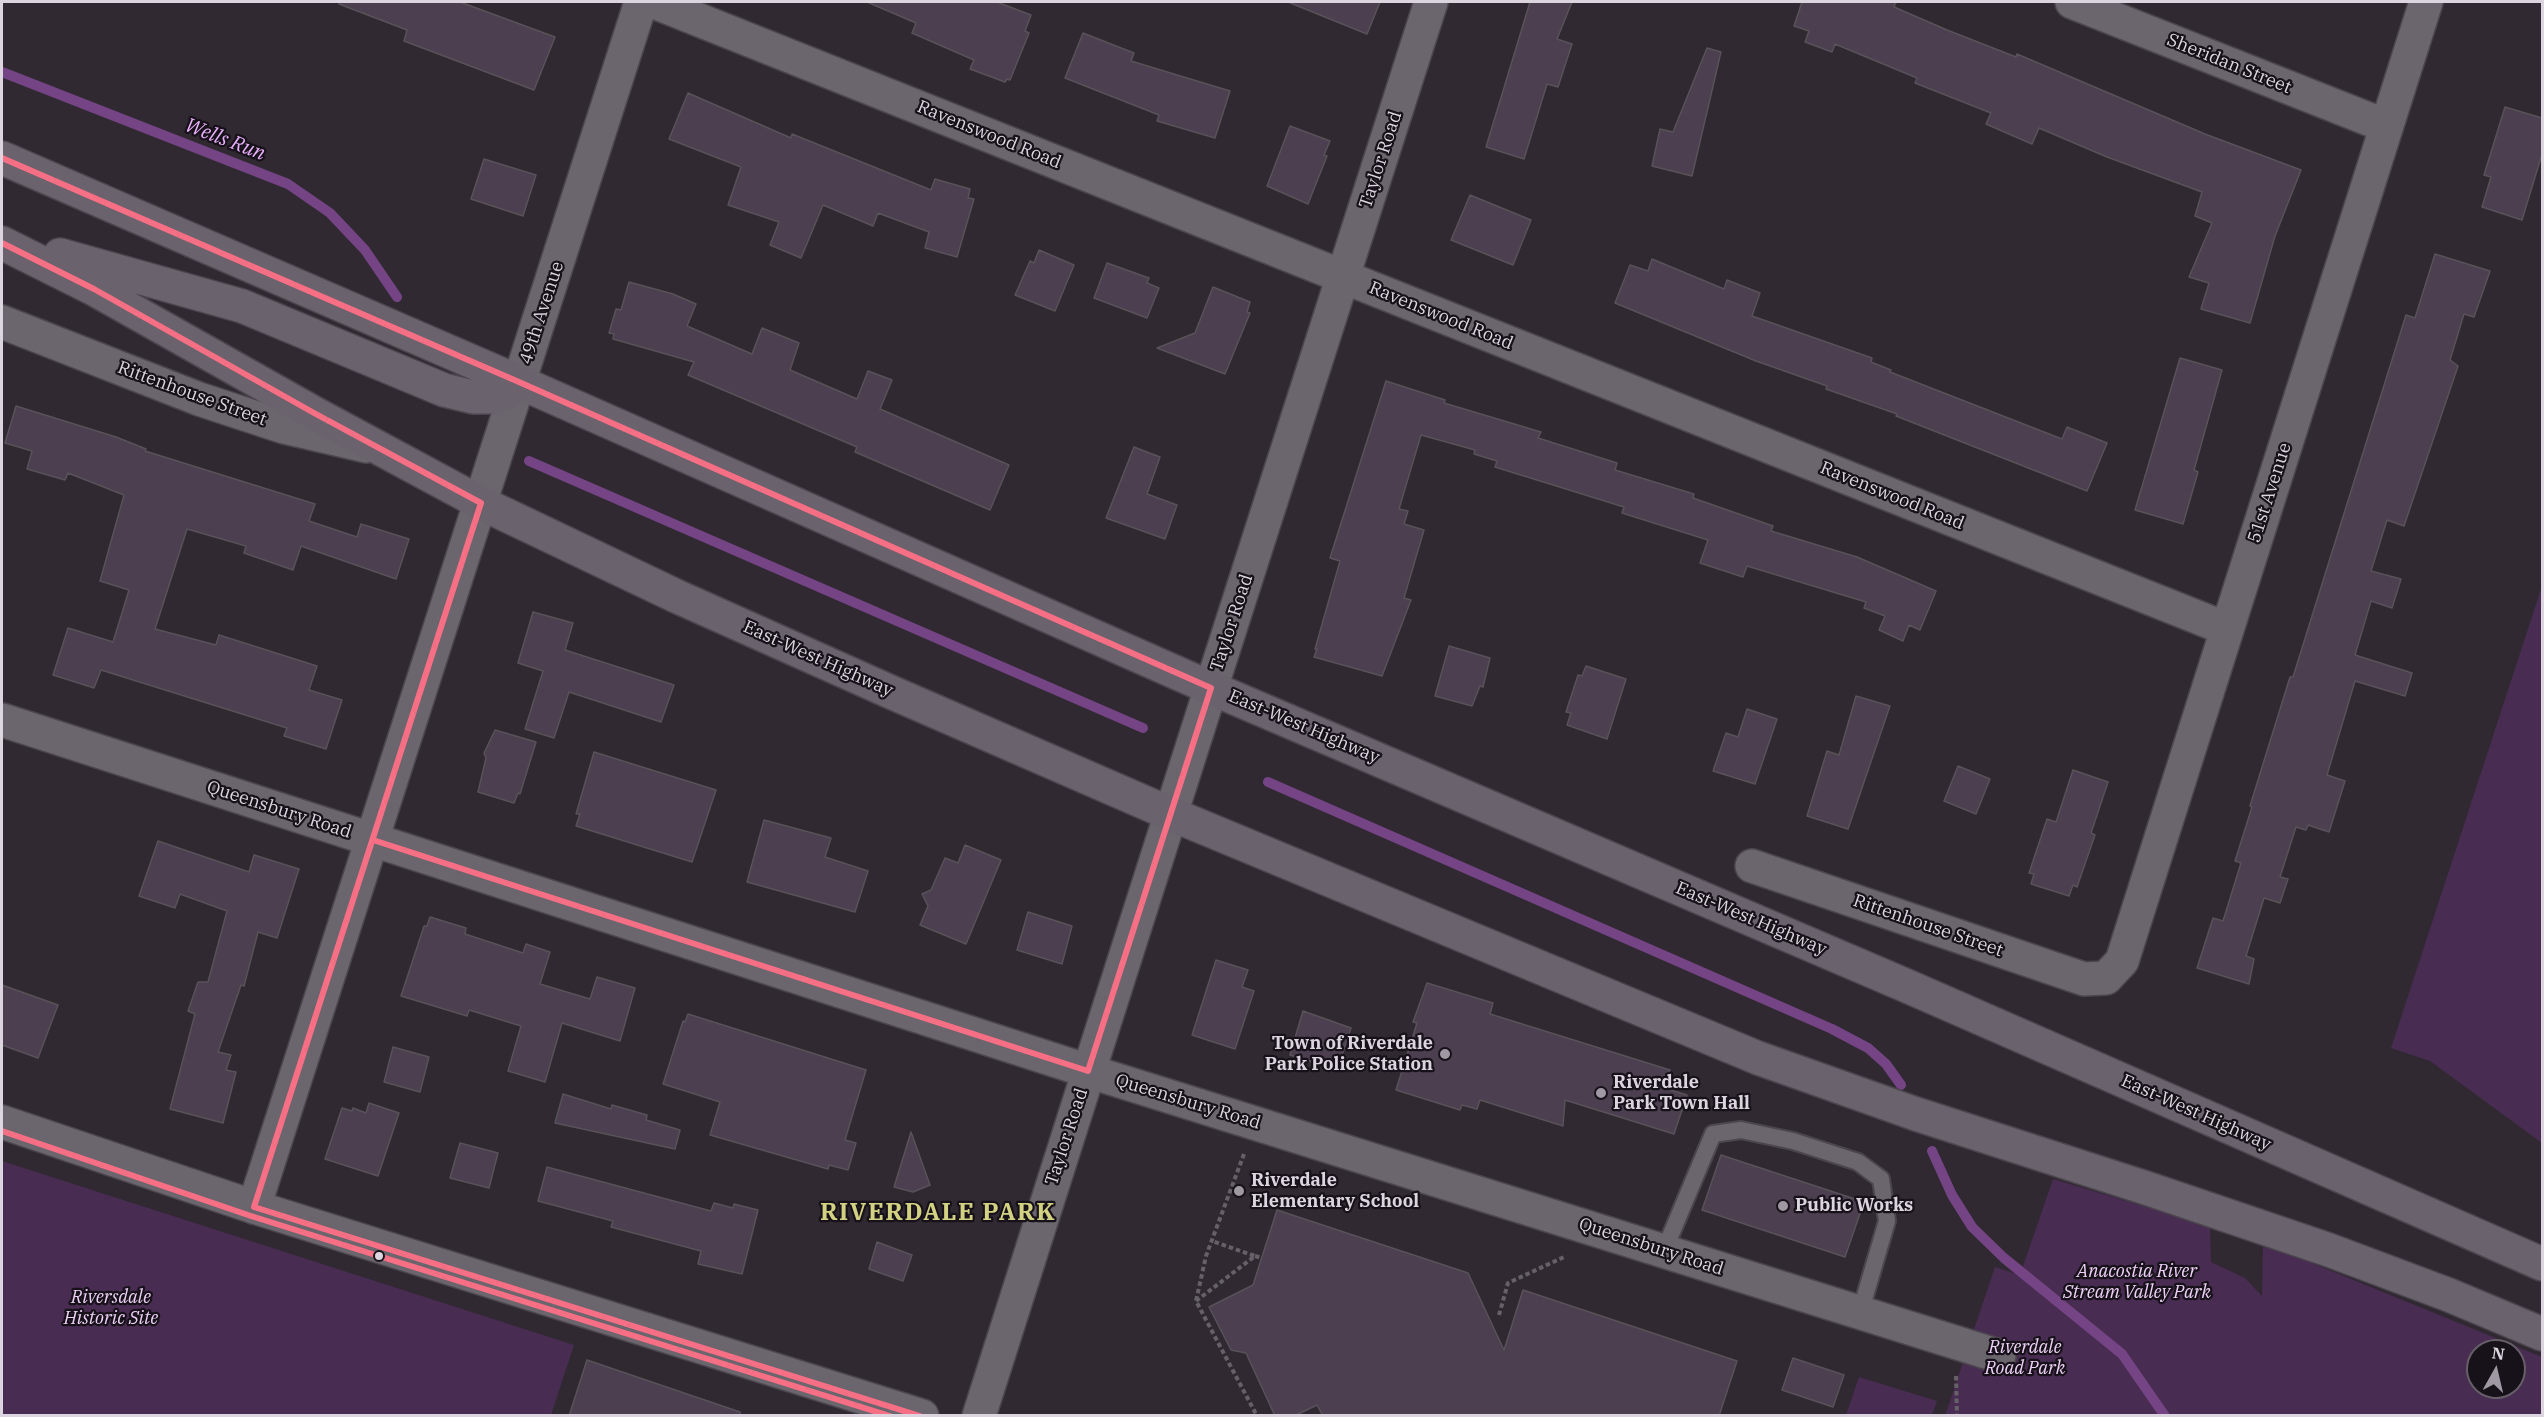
<!DOCTYPE html>
<style>
body{margin:0}
#map{position:relative;width:2544px;height:1417px;overflow:hidden;background:#302932;font-family:"IBM Plex Serif",serif}
canvas{display:block}
.frame{position:absolute;inset:0;border:3px solid #dcd4df;pointer-events:none}
.north{position:absolute;left:2466px;top:1339px;width:60px;height:60px;box-sizing:border-box;background:#171119;border:2px solid #665f68;border-radius:50%;rotate:8deg;font-size:16px;font-weight:700;line-height:24px;text-align:center;color:#dcd4df}
.north::after{content:'';display:block;margin:auto;width:21px;height:27px;background:#a098a2;clip-path:polygon(50% 0,100% 100%,50% 72%,0 100%)}
</style>
<div id="map">
<canvas width="2544" height="1417"></canvas>
<div class="frame"></div>
<div class="north">N</div>
</div>
<script>
const context = document.querySelector('canvas').getContext('2d');
context.lineJoin = 'round';
function paint(path, color) {
  context.fillStyle = color;
  context.fill(path, 'evenodd');
}
function shape(rows) {
  const path = new Path2D();
  for (const r of rows) {
    path.moveTo(r[0], r[1]);
    for (let i = 2; i < r.length; i += 2) path.lineTo(r[i], r[i + 1]);
  }
  return path;
}
function trace(path, color, width, dash) {
  context.strokeStyle = color;
  context.lineWidth = width;
  context.lineCap = dash ? 'butt' : 'round';
  context.setLineDash(dash || []);
  context.stroke(path);
}
function write(font, color, halo, rows, align = 'center') {
  context.font = font + ' "IBM Plex Serif",serif';
  context.lineWidth = 4.5;
  context.setLineDash([]);
  context.textBaseline = 'middle';
  context.strokeStyle = halo;
  context.fillStyle = color;
  for (const [text, x, y, turn = 0] of rows) {
    context.save();
    context.translate(x, y);
    context.rotate((+turn || 0) * Math.PI / 180);
    context.textAlign = isNaN(turn) ? turn : align;
    if (halo) context.strokeText(text, 0, 0);
    context.fillText(text, 0, 0);
    context.restore();
  }
}
paint(shape([
 [2542,586,2542,1143,2430,1061,2391,1048],
 [2,1161,574,1345,551,1415,2,1415],
 [2053,1179,2210,1226,2211,1262,2245,1278,2262,1296,2263,1243,2542,1357,2542,1415,1945,1416,1995,1267,2020,1275],
 [2478,1351,2514,1351,2514,1387,2478,1387],
 [1859,1377,1937,1401,1932,1415,1846,1415]
]), '#482c52');
trace(shape([
 [2,72,288,184,330,213,365,250,397,297],
 [529,461,1143,728],
 [1268,782,1832,1029,1868,1048,1886,1064,1901,1085],
 [1932,1151,1952,1195,1972,1227,2004,1258,2122,1354,2165,1416]
]), '#744484', 10);
const building = shape([
 [339,2,460,2,555,37,534,90,404,41,407,30,339,4,339,2],
 [867,2,997,2,1031,15,1025,31,1029,33,1010,80,1007,79,1005,82,970,69,974,60,912,33,916,23,867,2],
 [1288,2,1380,2,1367,34,1288,2],
 [1530,2,1572,2,1557,39,1572,44,1558,87,1547,84,1524,159,1486,147,1530,2],
 [1802,2,1896,2,1894,7,1947,30,2016,57,2017,54,2205,134,2301,170,2275,236,2250,323,2201,309,2209,283,2189,277,2212,223,2195,216,2202,192,2107,157,2039,128,2032,144,1986,124,1991,113,1915,83,1917,78,1835,44,1832,52,1805,42,1809,31,1794,26,1802,2],
 [1083,33,1134,53,1131,61,1230,91,1215,138,1157,121,1159,115,1065,78,1083,33],
 [1707,48,1721,52,1692,176,1652,166,1660,129,1673,132,1707,48],
 [688,93,791,138,792,134,931,190,935,179,970,189,968,198,974,199,957,257,925,248,929,232,878,213,873,226,823,205,801,258,770,245,779,222,728,205,741,167,669,139,688,93],
 [2505,107,2542,118,2542,154,2522,220,2482,207,2491,177,2484,175,2505,107],
 [1290,126,1330,141,1324,155,1327,156,1308,204,1267,186,1290,126],
 [484,159,536,175,523,216,471,199,484,159],
 [1470,195,1531,220,1513,265,1451,240,1470,195],
 [1039,250,1074,265,1055,311,1015,295,1030,261,1034,263,1039,250],
 [2435,254,2490,271,2474,317,2464,314,2450,360,2458,366,2404,526,2387,520,2371,571,2401,579,2392,608,2371,601,2355,655,2412,673,2405,696,2355,681,2327,775,2345,781,2329,832,2308,825,2306,830,2296,827,2280,877,2288,879,2280,903,2264,898,2246,956,2254,959,2249,984,2197,968,2213,918,2223,921,2241,863,2235,861,2252,807,2250,806,2290,677,2293,677,2406,315,2415,318,2435,254],
 [1652,259,1724,289,1727,280,1760,293,1752,316,1872,358,1871,362,1891,370,1890,372,2062,439,2067,427,2107,443,2087,491,1896,416,1897,414,1826,389,1827,386,1756,361,1615,303,1630,265,1648,271,1652,259],
 [1107,263,1149,278,1147,283,1159,288,1147,318,1094,298,1107,263],
 [629,282,673,294,696,304,687,326,752,354,762,328,799,343,790,370,857,399,868,371,892,380,880,409,1009,465,990,510,855,452,857,447,688,375,694,362,613,339,614,334,609,333,616,309,621,310,629,282],
 [1213,287,1250,302,1247,312,1250,313,1225,374,1157,348,1195,333,1213,287],
 [2180,358,2222,370,2194,470,2198,472,2183,524,2135,510,2180,358],
 [1386,381,1445,400,1444,403,1541,432,1538,438,1617,463,1615,470,1694,494,1693,498,1773,526,1771,531,1857,557,1936,591,1920,630,1909,625,1903,641,1879,630,1885,616,1864,608,1866,602,1747,566,1743,577,1700,563,1708,540,1622,513,1624,507,1495,467,1497,461,1474,454,1475,450,1421,435,1399,509,1408,511,1404,524,1424,530,1404,598,1411,600,1382,676,1314,657,1317,649,1315,649,1340,561,1330,558,1386,381],
 [16,406,116,437,146,449,145,451,315,504,309,521,357,537,361,524,409,539,396,579,301,546,293,570,244,553,246,546,187,529,155,629,216,645,219,635,317,666,309,690,342,700,326,749,284,736,287,728,101,670,94,688,53,675,68,628,113,642,129,590,100,581,124,495,68,473,65,480,27,469,32,451,5,443,16,406],
 [1134,447,1160,457,1147,494,1177,505,1165,539,1106,518,1134,447],
 [533,612,573,623,565,650,674,685,661,722,569,692,554,738,525,729,543,671,518,663,533,612],
 [1449,646,1490,658,1483,687,1480,686,1472,706,1435,696,1449,646],
 [1586,666,1626,679,1607,739,1567,725,1571,713,1566,712,1578,675,1582,676,1586,666],
 [1856,696,1890,706,1848,829,1807,816,1827,751,1839,755,1856,696],
 [1747,709,1777,719,1755,784,1713,771,1726,733,1738,737,1747,709],
 [495,730,536,742,520,794,518,793,514,803,478,792,486,758,484,753,495,730],
 [594,752,716,790,692,862,576,826,580,814,576,814,594,752],
 [1958,766,1990,779,1976,814,1944,801,1958,766],
 [2073,770,2108,782,2091,833,2095,835,2077,887,2073,885,2069,896,2031,884,2034,874,2029,873,2047,819,2056,822,2073,770],
 [764,820,831,838,825,857,868,871,855,912,747,882,764,820],
 [158,841,249,872,254,855,299,869,277,938,258,932,244,986,241,985,218,1052,231,1055,226,1070,236,1072,223,1123,170,1109,195,1014,188,1011,198,982,208,982,227,911,180,894,175,908,139,896,158,841],
 [965,845,1001,860,966,944,920,925,928,906,922,894,931,890,945,858,958,863,965,845],
 [1028,912,1072,926,1062,964,1017,950,1028,912],
 [430,917,466,928,465,934,523,953,526,944,550,952,540,984,590,999,597,977,635,988,620,1041,562,1023,545,1082,508,1071,521,1026,469,1010,467,1016,401,996,424,926,427,926,430,917],
 [1216,960,1248,970,1242,987,1254,991,1235,1049,1192,1035,1216,960],
 [1427,983,1493,1003,1490,1014,1670,1070,1664,1088,1687,1095,1674,1134,1565,1100,1563,1126,1480,1100,1477,1109,1462,1105,1460,1110,1396,1090,1417,1023,1413,1022,1427,983],
 [2,985,58,1005,38,1058,2,1045,2,985],
 [1303,1011,1351,1028,1337,1070,1290,1055,1303,1011],
 [688,1014,866,1070,845,1140,856,1143,848,1170,829,1165,828,1169,710,1135,720,1102,663,1084,683,1021,685,1022,688,1014],
 [393,1047,429,1057,420,1092,384,1082,393,1047],
 [563,1094,611,1109,612,1105,647,1115,646,1120,680,1130,675,1149,555,1123,563,1094],
 [369,1103,399,1113,378,1176,325,1159,342,1108,352,1111,353,1108,366,1113,369,1103],
 [911,1132,930,1185,913,1192,894,1187,911,1132],
 [460,1143,498,1153,489,1188,450,1178,460,1143],
 [1721,1155,1864,1202,1845,1257,1702,1210,1721,1155],
 [547,1167,711,1211,714,1203,733,1208,734,1204,758,1210,742,1274,698,1264,701,1251,611,1227,613,1221,538,1201,547,1167],
 [1277,1210,1468,1273,1504,1350,1523,1290,1737,1361,1719,1416,1323,1416,1317,1405,1294,1416,1275,1416,1246,1353,1231,1350,1209,1307,1253,1285,1277,1210],
 [877,1242,912,1255,903,1281,869,1269,877,1242],
 [1793,1358,1844,1375,1833,1407,1782,1390,1793,1358],
 [587,1360,740,1412,740,1416,569,1416,587,1360]
]);
paint(building, '#4c3f50');
trace(building, '#585259', 1.5);
const service = shape([
 [1664,1251,1713,1134,1741,1130,1793,1141,1858,1162,1881,1179,1887,1221,1860,1313]
]);
const minor = shape([
 [654,2,2227,629],
 [2072,2,2386,126],
 [2,322,199,399,284,427,366,446],
 [1211,688,1431,2],
 [2,720,1088,1071,1999,1356],
 [1752,866,2084,979,2106,978,2122,961,2426,2],
 [254,1207,641,2]
]);
const tertiary = shape([
 [2,1122,254,1207,922,1416],
 [979,1416,1211,688]
]);
const primary = shape([
 [2,158,519,382,1211,688,1907,986,2542,1264],
 [2,243,94,289,314,413,481,503,676,596,893,693,1171,814,1758,1058,1916,1114,2146,1188,2329,1250,2449,1295,2542,1334],
 [60,255,242,306,444,390,473,397,493,397,508,392,519,382]
]);
trace(service, '#4b454d', 20);
trace(minor, '#4b454d', 36);
trace(tertiary, '#4b454d', 36);
trace(primary, '#4b454d', 36);
trace(shape([
 [1244,1154,1206,1256,1196,1301,1257,1416],
 [1255,1256,1262,1258],
 [1196,1301,1255,1256,1212,1241],
 [1499,1315,1508,1283,1564,1257],
 [1956,1376,1957,1416]
]), '#666067', 4, [4.5, 3]);
trace(service, '#6b656d', 16);
trace(minor, '#6b656d', 33);
trace(tertiary, '#6b656d', 33);
trace(primary, '#6a626c', 33);
trace(shape([
 [2,158,519,382,1211,688,1088,1071,373,840],
 [2,243,94,289,314,413,481,503,254,1207],
 [254,1207,920,1416]
]), '#f76f85', 6);
trace(shape([
 [2,1131,251,1216,890,1416]
]), '#f76f85', 6);
for (const [x, y, r, color] of [
 [1445,1054,6,"#a098a2"],
 [1601,1093,6,"#a098a2"],
 [1239,1191,6,"#a098a2"],
 [1783,1206,6,"#a098a2"],
 [379,1256,5,"#dcd4df"]
]) {
  const dot = new Path2D();
  dot.arc(x, y, r, 0, 2 * Math.PI);
  context.fillStyle = color;
  context.fill(dot);
  trace(dot, '#171119', 2);
}
write('18px', '#dcd4df', '#171119', [
 ["Sheridan Street",2229,64,22],
 ["Ravenswood Road",989,135,22],
 ["Taylor Road",1381,160,-72],
 ["49th Avenue",542,313,-72],
 ["Ravenswood Road",1441,316,22],
 ["Rittenhouse Street",192,394,20],
 ["51st Avenue",2270,493,-72],
 ["Ravenswood Road",1892,496,22],
 ["Taylor Road",1232,623,-72],
 ["East-West Highway",818,659,24],
 ["East-West Highway",1304,727,23],
 ["Queensbury Road",279,810,18],
 ["East-West Highway",1751,919,23],
 ["Rittenhouse Street",1928,926,19],
 ["Queensbury Road",1188,1102,17],
 ["East-West Highway",2196,1113,24],
 ["Taylor Road",1067,1137,-72],
 ["Queensbury Road",1651,1247,18]
]);
write('bold 18px', '#dcd4df', '#171119', [
 ["Town of Riverdale",1433,1044,"right"],
 ["Park Police Station",1433,1065,"right"],
 ["Riverdale",1613,1083],
 ["Park Town Hall",1613,1104],
 ["Riverdale",1251,1181],
 ["Elementary School",1251,1202],
 ["Public Works",1795,1206]
], 'left');
write('italic 18px', '#eed1f7', '#171119', [
 ["Anacostia River",2137,1272],
 ["Stream Valley Park",2137,1293],
 ["Riversdale",111,1298],
 ["Historic Site",111,1319],
 ["Riverdale",2025,1348],
 ["Road Park",2025,1369]
]);
write('italic 20px', '#e9affc', '#171119', [
 ["Wells Run",225,140,21]
]);
context.letterSpacing = '1.5px';
write('bold 24px', '#d3d283', '#171119', [
 ["RIVERDALE PARK",938,1213]
]);
context.letterSpacing = '0px';
</script>
